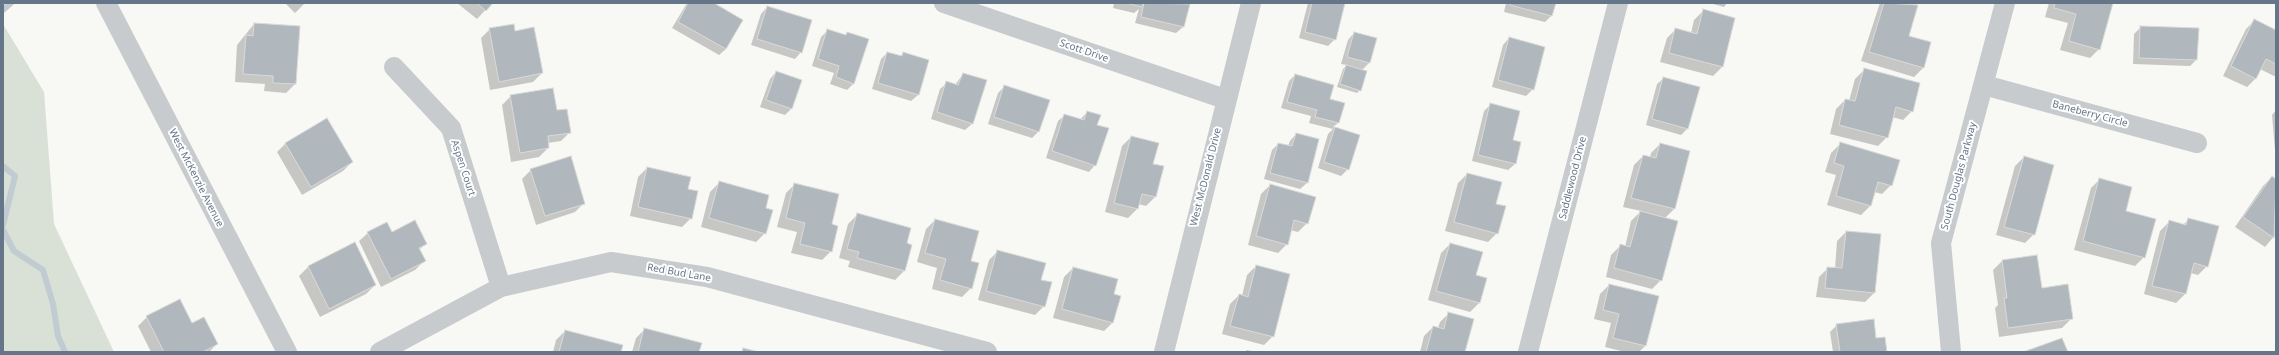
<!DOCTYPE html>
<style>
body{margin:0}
#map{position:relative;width:2279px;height:355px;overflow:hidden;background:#f8f8f5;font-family:"Noto Sans",sans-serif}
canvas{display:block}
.frame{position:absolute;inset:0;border:4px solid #647688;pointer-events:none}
</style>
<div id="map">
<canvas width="2279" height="355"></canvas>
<div class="frame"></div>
</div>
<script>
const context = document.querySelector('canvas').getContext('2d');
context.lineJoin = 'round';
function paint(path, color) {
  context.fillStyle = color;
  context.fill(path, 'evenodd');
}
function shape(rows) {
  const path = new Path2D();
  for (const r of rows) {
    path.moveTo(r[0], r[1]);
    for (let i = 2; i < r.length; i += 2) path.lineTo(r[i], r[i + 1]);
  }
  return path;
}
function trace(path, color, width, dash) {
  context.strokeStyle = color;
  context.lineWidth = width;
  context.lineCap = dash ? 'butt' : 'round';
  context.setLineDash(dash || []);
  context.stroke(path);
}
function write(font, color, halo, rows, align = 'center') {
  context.font = font + ' "Noto Sans",sans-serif';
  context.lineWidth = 4;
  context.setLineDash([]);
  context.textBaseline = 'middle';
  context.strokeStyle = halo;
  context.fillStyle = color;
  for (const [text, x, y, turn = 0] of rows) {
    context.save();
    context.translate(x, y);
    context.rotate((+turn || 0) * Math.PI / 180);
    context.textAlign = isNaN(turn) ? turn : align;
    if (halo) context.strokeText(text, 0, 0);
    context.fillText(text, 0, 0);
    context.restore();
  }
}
paint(shape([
 [3,24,44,92,54,224,114,352,3,352]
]), '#d9e0d5');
paint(shape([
 [285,3,305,3,295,13],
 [457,3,492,3,477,19],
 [687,3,712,3,726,49,719,55,672,28],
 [1114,3,1181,3,1189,5,1183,27,1176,33,1135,23,1139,9,1134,13,1113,8],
 [1308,3,1344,3,1335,39,1328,46,1299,38],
 [1506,3,1555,3,1551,16,1545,22,1504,12],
 [1709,3,1727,3,1724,7],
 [1880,3,1908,3,1916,6,1907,36,1923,68,1914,77,1861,61],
 [2049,3,2112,3,2099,49,2090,58,2060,50,2068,23,2045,17],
 [767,7,801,52,795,59,751,45,761,14],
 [1703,11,1734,18,1722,67,1713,76,1660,62,1667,38,1676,29,1691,33,1694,20],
 [2255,20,2276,31,2276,77,2260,69,2256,78,2247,87,2223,76,2246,29],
 [254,24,299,27,295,84,286,93,264,91,265,84,235,82,237,45],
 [2141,27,2196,60,2190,66,2133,64,2134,34],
 [490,29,515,32,542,73,533,82,490,90,481,38],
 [828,30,845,35,847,33,854,83,847,90,830,84,834,73,812,66,821,37],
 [1354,33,1369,63,1362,70,1360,90,1357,93,1337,87,1343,69,1347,65,1341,64,1348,40],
 [1509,38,1533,89,1526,96,1492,87,1503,45],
 [887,53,900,57,903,53,918,95,911,101,872,89,881,59],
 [1864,70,1912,111,1903,120,1892,117,1887,137,1878,146,1830,134,1836,109,1845,100,1849,101,1855,79],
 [776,72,791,109,785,115,760,107,770,79],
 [963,74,972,124,965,130,931,119,940,89,947,83,955,85],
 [1295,75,1329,100,1338,123,1333,127,1358,135,1348,169,1341,176,1318,168,1328,134,1333,129,1309,123,1311,116,1281,108,1289,81],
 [1664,78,1688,128,1681,135,1646,125,1657,84],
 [1004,87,1048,101,1038,132,1032,138,988,124,998,93],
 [511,96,556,111,570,132,561,141,548,143,548,148,539,157,511,162,502,105],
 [1491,104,1511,141,1515,164,1508,170,1472,161,1484,111],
 [2276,110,2276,162,2272,115],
 [1087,112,1096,125,1095,165,1089,172,1046,158,1058,121,1065,115,1080,120],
 [1296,134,1307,183,1300,189,1264,179,1272,150,1278,144,1288,146,1290,141],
 [1131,137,1152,165,1155,197,1146,206,1138,204,1137,209,1128,218,1105,212,1122,146],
 [286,143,352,162,343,171,302,195,277,152],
 [1660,144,1674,209,1664,219,1661,280,1652,289,1606,277,1611,255,1620,246,1625,247,1631,221,1641,211,1623,207,1634,165,1643,156,1650,158,1651,153],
 [1840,144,1891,185,1882,194,1874,192,1870,206,1861,215,1827,205,1836,175,1825,172,1831,153],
 [2024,157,2034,234,2025,243,1996,235,2015,166],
 [647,168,691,218,682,227,630,216,638,177],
 [531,170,584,203,575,212,536,225,522,179],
 [1467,174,1495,204,1497,233,1488,242,1445,231,1458,183],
 [2272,177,2276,180,2276,234,2265,247,2235,227,2263,186],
 [2100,179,2124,211,2144,257,2135,266,2074,250,2091,188],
 [719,183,765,208,765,233,756,242,701,227,710,192],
 [795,184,830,225,831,251,822,260,791,253,797,232,777,227,786,193],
 [1270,185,1307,223,1298,232,1290,230,1287,244,1278,253,1248,245,1261,194],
 [857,215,904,271,895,280,848,267,850,261,839,258,848,224],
 [935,220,970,262,971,288,962,297,932,289,937,268,917,262,926,229],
 [2188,220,2207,266,2198,275,2191,273,2185,294,2176,303,2144,294,2160,231,2169,222,2183,225],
 [1846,232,1880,235,1874,293,1865,302,1816,297,1819,277,1828,268,1835,269,1837,241],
 [368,233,392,233,426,243,419,250,424,261,415,270,381,287,359,241],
 [354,243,375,285,366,294,320,317,299,276,308,267],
 [1450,244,1475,276,1479,303,1470,312,1428,300,1441,253],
 [998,251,1040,280,1044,306,1035,315,978,300,989,260],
 [2002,261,2071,319,2062,328,1999,337,1995,308,1998,305,1993,270],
 [1256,266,1273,336,1264,345,1222,334,1230,304,1239,295,1242,296,1247,275],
 [1073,268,1113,294,1113,322,1104,331,1053,318,1064,277],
 [1609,285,1645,346,1639,352,1625,352,1605,347,1611,323,1594,319,1600,294],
 [1449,313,1464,352,1420,352,1424,336,1433,327,1438,328,1440,322],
 [147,317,217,344,209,352,151,352,138,326],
 [1837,325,1876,339,1886,352,1833,352,1830,332],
 [645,329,698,352,632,352,636,338],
 [565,331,620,352,553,352,556,340],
 [1247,350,1255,352,1245,352]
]), '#0003');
trace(shape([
 [3,10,11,3],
 [3,166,15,176,3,225],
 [3,230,14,251,43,270,53,304,58,336,65,352]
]), '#c1ccd2', 6);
const building = shape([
 [477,3,493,3,486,11,477,3],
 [688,3,714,3,743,20,726,49,678,22,688,3],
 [1126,3,1143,3,1142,7,1126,3],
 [1144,3,1190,4,1184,27,1141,17,1144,3],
 [1312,3,1345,3,1336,40,1305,32,1312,3],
 [1511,3,1556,3,1552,16,1510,5,1511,3],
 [1884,3,1918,5,1909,36,1931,42,1924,68,1869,52,1884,3],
 [2055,3,2113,3,2100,50,2069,41,2076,14,2054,8,2055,3],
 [767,6,812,20,802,53,757,39,767,6],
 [1703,9,1735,18,1723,67,1669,53,1675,28,1697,34,1703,9],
 [2254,19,2276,30,2276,64,2266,59,2256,79,2231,66,2254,19],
 [254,23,300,26,296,84,273,83,273,76,243,74,246,35,253,36,254,23],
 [514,24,515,31,534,27,543,73,499,82,489,28,514,24],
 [2140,26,2199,28,2197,60,2139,58,2140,26],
 [827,29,846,35,847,32,869,39,854,84,836,77,839,66,818,59,827,29],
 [1354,32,1377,38,1370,63,1347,57,1354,32],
 [1509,37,1545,47,1534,90,1498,80,1509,37],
 [887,52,902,56,903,52,929,60,919,95,878,83,887,52],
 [1346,65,1367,71,1361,91,1340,84,1346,65],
 [1864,68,1920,83,1913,112,1896,107,1888,138,1839,125,1845,99,1855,101,1864,68],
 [776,71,802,80,792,109,766,100,776,71],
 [963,73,987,80,973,124,937,112,946,81,958,85,963,73],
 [1295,74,1334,85,1330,99,1345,103,1339,123,1315,117,1317,110,1287,102,1295,74],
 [1663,77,1700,87,1688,129,1652,119,1663,77],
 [1004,85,1050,100,1039,132,994,117,1004,85],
 [553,88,557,110,567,109,571,133,548,136,549,148,520,153,510,95,553,88],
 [1490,103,1520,111,1513,140,1521,142,1516,164,1478,155,1490,103],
 [1087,111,1101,115,1097,125,1109,128,1096,166,1052,151,1064,114,1084,120,1087,111],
 [327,118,353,162,311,187,285,143,327,118],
 [1335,127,1360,135,1349,170,1324,162,1335,127],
 [1296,133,1319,139,1308,183,1270,173,1278,143,1292,146,1296,133],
 [1131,136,1159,143,1153,164,1164,166,1156,197,1142,194,1138,209,1114,203,1131,136],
 [1840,142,1900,160,1892,186,1878,182,1871,206,1836,196,1844,166,1834,163,1840,142],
 [1660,143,1690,151,1675,209,1631,198,1643,155,1656,158,1660,143],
 [571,156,585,204,545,216,530,169,571,156],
 [2024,156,2054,165,2035,235,2004,227,2024,156],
 [647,167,691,177,688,189,698,191,692,219,638,207,647,167],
 [1467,173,1502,182,1496,204,1506,206,1498,234,1454,222,1467,173],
 [2272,176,2276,179,2274,238,2243,217,2272,176],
 [2099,178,2132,187,2126,211,2156,219,2145,258,2083,241,2099,178],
 [719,181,769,195,766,208,773,210,766,234,709,218,719,181],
 [794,183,839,194,832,224,838,226,832,252,800,244,805,223,786,218,794,183],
 [1270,184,1316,197,1308,224,1294,220,1288,245,1256,236,1270,184],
 [1640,211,1678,221,1662,281,1614,268,1620,244,1630,247,1640,211],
 [857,213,911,228,907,243,912,245,905,271,857,258,859,252,847,249,857,213],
 [2188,218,2219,226,2208,267,2194,263,2186,294,2152,286,2169,220,2186,225,2188,218],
 [935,219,979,231,971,261,979,263,972,289,940,280,946,259,925,253,935,219],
 [415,220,427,244,419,248,426,261,391,279,367,232,387,222,392,232,415,220],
 [1846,231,1881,234,1875,293,1825,288,1827,267,1842,268,1846,231],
 [355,242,376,285,329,309,308,266,355,242],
 [1450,243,1483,252,1476,275,1487,278,1480,303,1436,291,1450,243],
 [997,250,1046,263,1041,280,1052,282,1045,307,986,291,997,250],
 [2037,255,2042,288,2068,284,2073,319,2008,328,2004,298,2007,298,2002,260,2037,255],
 [1256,265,1290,274,1274,337,1230,326,1239,294,1248,297,1256,265],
 [1073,267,1118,279,1114,294,1121,296,1113,323,1062,309,1073,267],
 [1609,284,1659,296,1646,346,1613,338,1619,314,1603,310,1609,284],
 [180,299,192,323,204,317,218,344,203,352,164,352,146,316,180,299],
 [1448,312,1474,319,1465,352,1426,352,1433,326,1444,329,1448,312],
 [1874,319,1876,338,1885,337,1887,352,1840,352,1836,324,1874,319],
 [644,328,702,343,699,352,638,352,644,328],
 [565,330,623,345,621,352,559,352,565,330],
 [2062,338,2068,352,2023,352,2062,338],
 [743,348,759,352,742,352,743,348]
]);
paint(building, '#b0b8be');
trace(building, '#d9dad7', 1);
trace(shape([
 [106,3,287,352],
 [944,3,1225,99],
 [394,67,451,128,501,287],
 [1984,85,2197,143],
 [380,352,501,287,611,262,707,277,987,352],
 [1164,352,1251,3],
 [1528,352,1618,3],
 [1951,352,1941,243,2005,3]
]), '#c7cbce', 20);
write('10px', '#647688', '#fff', [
 ["Scott Drive",1084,51,19],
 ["Baneberry Circle",2090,114,15],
 ["Aspen Court",463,168,72],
 ["South Douglas Parkway",1959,176,-75],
 ["West McDonald Drive",1206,177,-76],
 ["West McKenzie Avenue",196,178,63],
 ["Saddlewood Drive",1573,178,-76],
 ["Red Bud Lane",679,273,10]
]);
</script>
